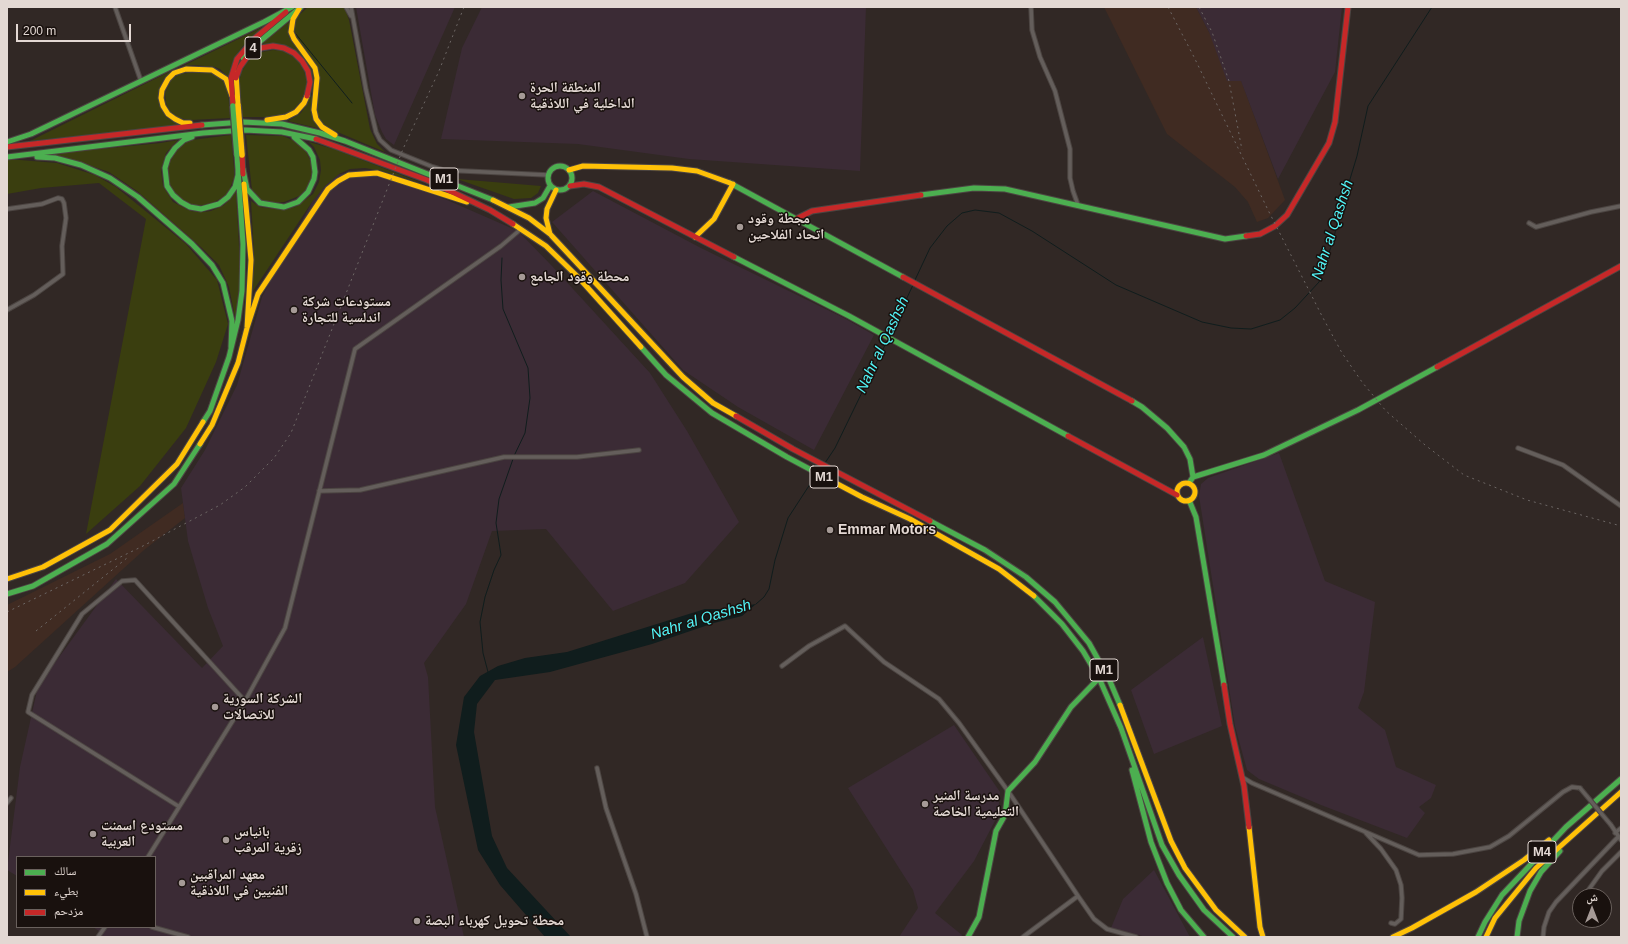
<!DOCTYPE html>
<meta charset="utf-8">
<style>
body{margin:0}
#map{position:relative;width:1628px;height:944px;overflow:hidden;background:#312825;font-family:Arial,"Noto Naskh Arabic",sans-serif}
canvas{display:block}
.frame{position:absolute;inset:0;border:8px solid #e3d8d3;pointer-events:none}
.legend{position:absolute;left:16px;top:856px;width:140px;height:72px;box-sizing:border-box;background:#19110e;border:1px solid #6a615d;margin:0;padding:5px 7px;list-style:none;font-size:12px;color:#e3d8d3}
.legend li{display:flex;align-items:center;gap:8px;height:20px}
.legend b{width:20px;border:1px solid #6a615d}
.north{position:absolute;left:1572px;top:888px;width:40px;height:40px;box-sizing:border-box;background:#19110e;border:1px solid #6a615d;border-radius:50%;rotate:0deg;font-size:11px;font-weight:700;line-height:16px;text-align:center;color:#e3d8d3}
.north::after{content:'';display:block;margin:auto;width:14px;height:18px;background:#a59a96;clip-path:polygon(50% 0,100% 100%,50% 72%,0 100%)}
.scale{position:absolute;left:16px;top:24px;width:115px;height:18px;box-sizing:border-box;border:2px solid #e3d8d3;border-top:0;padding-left:5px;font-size:12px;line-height:14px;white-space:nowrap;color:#e3d8d3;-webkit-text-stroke:3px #19110e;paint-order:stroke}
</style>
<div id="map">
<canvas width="1628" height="944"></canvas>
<div class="frame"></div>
<ul class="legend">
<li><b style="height:5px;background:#4caf50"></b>سالك</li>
<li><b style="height:5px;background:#ffc107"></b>بطيء</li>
<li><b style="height:5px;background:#c62828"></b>مزدحم</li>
</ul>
<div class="north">ش</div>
<div class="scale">200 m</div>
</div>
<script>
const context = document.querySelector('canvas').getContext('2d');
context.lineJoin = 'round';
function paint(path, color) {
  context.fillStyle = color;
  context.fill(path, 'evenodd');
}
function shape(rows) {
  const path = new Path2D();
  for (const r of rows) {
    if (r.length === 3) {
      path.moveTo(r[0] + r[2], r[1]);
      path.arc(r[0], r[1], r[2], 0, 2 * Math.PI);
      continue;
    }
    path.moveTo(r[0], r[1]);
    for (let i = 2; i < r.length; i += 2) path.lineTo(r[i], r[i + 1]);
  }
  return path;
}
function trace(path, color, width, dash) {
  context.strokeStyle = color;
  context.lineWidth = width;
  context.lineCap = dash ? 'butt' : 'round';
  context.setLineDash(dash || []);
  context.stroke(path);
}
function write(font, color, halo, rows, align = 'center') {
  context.font = font + ' Arial,"Noto Naskh Arabic",sans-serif';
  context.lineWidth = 3;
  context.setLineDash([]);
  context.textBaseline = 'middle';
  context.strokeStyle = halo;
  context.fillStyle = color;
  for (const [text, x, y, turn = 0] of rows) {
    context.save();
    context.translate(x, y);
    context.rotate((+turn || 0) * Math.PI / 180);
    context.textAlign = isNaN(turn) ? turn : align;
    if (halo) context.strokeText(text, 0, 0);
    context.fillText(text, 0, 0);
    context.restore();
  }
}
paint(shape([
 [1104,7,1196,7,1209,32,1241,80,1285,200,1268,218,1257,222,1248,202,1235,187,1167,134],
 [183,503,185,518,144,550,15,667,7,672,7,605,110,554]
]), '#402b22');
paint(shape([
 [356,7,455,7,394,145,386,139,382,132,375,115],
 [482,7,866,7,860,171,689,159,578,144,441,139,462,48],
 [1196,7,1342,7,1335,72,1278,179,1241,81,1227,81,1209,32],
 [368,170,447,200,518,231,552,266,650,373,687,431,739,522,685,583,613,611,546,529,492,531,466,604,424,663,428,677,435,807,464,937,99,937,102,933,93,927,155,927,155,857,17,857,17,876,7,870,20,767,38,686,116,579,202,668,223,646,208,608,188,541,181,488,205,450,237,385,262,297,315,196,333,175],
 [593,191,701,248,844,318,874,335,814,450,738,407,683,370,552,222],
 [1279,453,1325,581,1375,602,1364,692,1358,708,1385,730,1396,767,1436,785,1431,798,1419,807,1425,813,1407,838,1321,805,1259,779,1247,770,1235,726,1199,496,1201,484,1208,478],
 [1203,637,1222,726,1154,754,1131,690],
 [954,725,1000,792,998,815,974,861,935,913,962,935,961,937,899,937,918,908,913,890,848,788],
 [1154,870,1190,937,1146,937,1111,928,1123,899]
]), '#3b2b35');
paint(shape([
 [308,7,343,7,345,9,349,20,370,129,377,144,385,152,335,131,323,124,318,117,317,109,319,81,318,67,297,38,293,28,297,17],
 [290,21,288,29,289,37,313,69,315,79,311,111,317,126,321,129,288,121,301,113,312,95,313,81,310,69,301,55,291,48,279,44,269,44,260,45],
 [263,27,242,47,234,58,228,77,220,69,215,67,194,65,183,66],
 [273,50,283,51,292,56,299,62,304,71,307,81,306,92,302,101,294,109,285,115,275,117,242,117,239,83,241,73,246,64,253,56,262,52],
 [171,71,164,79,159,89,162,109,166,117,179,125,30,141],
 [196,72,211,73,218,76,222,80,228,90,230,118,190,120,178,118,170,112,166,103,165,93,171,80,179,74],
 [231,135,234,168,234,178,229,191,225,196,211,204,196,206,189,204,174,193,169,184,167,176,168,166,175,151,186,142,192,140],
 [246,135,283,136,297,142,304,147,311,162,313,175,310,186,299,196,284,202,273,203,261,200,252,190],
 [178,140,166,153,161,170,163,186,173,202,191,211,203,212,211,211,224,205,228,201,236,190,240,265,240,292,235,317,229,287,219,265,202,248,137,191,109,172,64,157,49,154,161,143],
 [309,142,334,149,427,185,382,171,365,168,350,169,339,174,325,186,312,202,251,294,254,253,251,201,260,207,277,209,295,207,313,194,319,182,321,170,320,160,314,147],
 [7,160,20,160,57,163,95,175,116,187,186,244,217,280,228,324,216,362,186,428,140,486,86,534,146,219,99,183,41,188,7,194],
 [457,179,541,186,538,193,531,198,514,199]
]), '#3a3e0f');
paint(shape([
 [756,604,742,616,714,623,652,644,550,672,495,680,477,704,474,732,492,836,507,868,571,937,545,937,500,885,478,850,456,745,464,697,480,676,498,666,525,658,567,652,705,609,726,609]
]), '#101d1d');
trace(shape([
 [295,33,352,103],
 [502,258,501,280,503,309,528,368,530,398,525,433,514,456],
 [915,280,930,248,947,226,962,213,975,210,999,213,1032,231,1116,285,1202,322,1231,328,1251,329,1280,320,1295,308,1319,282,1333,241,1340,212,1357,156,1368,106,1432,7],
 [889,336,913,285],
 [825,463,835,448,887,341],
 [756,604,764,597,769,589,775,560,788,518,816,475],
 [488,672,483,653,480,622,485,597,494,570,501,555,496,523,499,499,513,459]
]), '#101d1d', 1);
trace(shape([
 [1259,936,1259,937]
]), '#4c423f', 5, [5, 2.5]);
const street = shape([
 [115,7,141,81],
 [346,7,351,16],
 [351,7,366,90,376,132,380,140,391,150,433,167,443,170,548,175],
 [1031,7,1032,30,1040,57,1055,91,1070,149,1070,178,1073,191,1078,205],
 [7,209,42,204,58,198,62,199,64,203,66,218,62,246,63,274,34,295,7,310],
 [1529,223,1536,227,1591,212,1621,206],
 [1518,448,1563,465,1621,506],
 [319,491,360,490,504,457,577,457,639,450],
 [782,666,809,646,845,626,884,662,939,699,959,723,1008,791,1078,896,1023,937],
 [597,768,606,808,636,894,647,937],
 [1242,777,1252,783,1419,855,1453,854,1490,847,1509,836,1563,792,1572,787,1580,788],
 [7,803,11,798],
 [178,806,28,712,32,695,82,614,122,581,135,580,245,701],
 [1611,825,1621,840],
 [1366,833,1381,849,1396,870,1401,885,1402,898,1401,919,1395,924,1391,923],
 [1615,833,1621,828],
 [148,857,245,701,285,628,355,349,501,246,521,229],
 [1587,892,1602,871,1621,852],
 [1078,896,1094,919,1107,929,1136,937],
 [152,927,188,937],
 [98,937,105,927],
 [1543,937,1544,927,1549,912,1556,902,1618,837]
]);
const fast = shape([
 [243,58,258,43,301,7],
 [202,125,243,122,282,124,320,133,345,141,493,200],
 [192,137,184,140,175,148,168,158,165,168,167,186,173,195,181,202,190,207,201,209,219,204,228,197,235,187,238,175,238,166],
 [7,142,31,134,264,22,292,7],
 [7,157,203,133,245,130,282,132,316,139],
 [37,157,55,158,81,165,110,178,138,197,192,244,212,265,223,283,232,321,231,347],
 [560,178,12],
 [243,169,247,189,260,203,284,207,298,202,308,192,314,179,315,172,313,157,309,150,294,137],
 [730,183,903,277],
 [921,195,974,188,1005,189,1225,239,1246,236],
 [509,207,535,203,543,198,550,186],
 [734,257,849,316,1068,436],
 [641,347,666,375,712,413,787,457,830,480],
 [1132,401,1142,407,1167,428,1184,447,1190,459,1193,477,1189,483],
 [203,422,210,411,229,357,238,320,242,291,243,244,237,155],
 [1193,477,1264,455,1358,410,1437,367],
 [1189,500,1196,517,1224,685],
 [930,521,985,550,1026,577,1055,602,1089,643,1109,679,1120,705],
 [7,594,33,586,107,544,174,484,200,444],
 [1034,596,1062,624,1083,651,1099,678,1121,728,1162,845,1179,875,1204,910,1233,937],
 [1132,770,1151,842,1167,883,1181,910,1204,937],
 [968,937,979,917,996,831,1005,815,1008,791,1035,762,1071,707,1099,678],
 [1478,937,1485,922,1502,895,1566,827,1621,779],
 [1517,937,1519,921,1530,891,1541,872,1560,851]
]);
const slow = shape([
 [299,9,293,19,291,32,294,39,315,68,317,78,314,110,316,119,322,127,335,135],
 [236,73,238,105],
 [267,120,286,117,296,112,304,103,307,96],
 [190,123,183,123,175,119,168,114,163,106,161,98,162,90,168,79,174,73,186,69,212,70,226,79,232,96],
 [569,170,583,166,672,168,697,171,730,183],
 [493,200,529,218,550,234,683,377,713,403,736,416],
 [513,224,546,246,578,277,641,347],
 [550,234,546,218,547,209,556,190],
 [695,237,714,219,733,184],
 [247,328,258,294,328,189,338,181,349,175,377,173,467,202],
 [200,444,212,425,238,363,247,328,251,260,244,184],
 [830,480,862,497,910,519,999,569,1034,596],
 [1186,492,9],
 [7,579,43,567,110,530,177,464,203,422],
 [1120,705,1171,841,1185,868,1216,910,1245,937],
 [1249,827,1260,927,1263,937],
 [1393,937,1412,928,1476,892,1524,860,1549,840],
 [1486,937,1495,918,1536,868,1621,792]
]);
const jam = shape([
 [236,78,240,67,247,57,261,48,273,46,284,48,294,53,302,61,308,71,310,82,307,96],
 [233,106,231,78,237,59,254,39,286,12],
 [316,139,427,180,490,210,513,224],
 [7,147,202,125],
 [242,155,243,174],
 [570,186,584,184,599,187,734,257],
 [796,219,812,211,921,195],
 [1246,236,1260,234,1275,226,1287,215,1329,143,1335,122,1348,7],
 [903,277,1132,401],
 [1437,367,1621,266],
 [736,416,793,449,930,521],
 [1068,436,1177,495],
 [1224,685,1230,724,1244,786,1249,827]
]);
trace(street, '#4c4542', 5.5);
trace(fast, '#4c4542', 7);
trace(slow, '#4c4542', 7);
trace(jam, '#4c4542', 7);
trace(street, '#645e5b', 3.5);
trace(fast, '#4caf50', 5);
trace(slow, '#ffc107', 5);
trace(jam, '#c62828', 5);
trace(shape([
 [1168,7,1194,57,1268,210,1322,316,1342,353,1362,382,1386,411,1425,445,1464,475,1527,500,1621,526],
 [1199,7,1212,32,1229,81,1242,150],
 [7,612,141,547,220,505,245,487,274,458,291,433,403,149,439,71,464,7],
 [36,631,127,558]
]), '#6d6765', 1, [2, 4]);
const streetBridge = shape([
 [1580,788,1611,825]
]);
const fastBridge = shape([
 [233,106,237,155]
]);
const slowBridge = shape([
 [238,105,242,155]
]);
trace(streetBridge, '#4c4542', 5.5, []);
trace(fastBridge, '#4c4542', 8, []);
trace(slowBridge, '#4c4542', 8, []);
trace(streetBridge, '#645e5b', 3.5);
trace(fastBridge, '#4caf50', 5.5);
trace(slowBridge, '#ffc107', 5.5);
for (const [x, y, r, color] of [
 [522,96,4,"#a59a96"],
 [740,227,4,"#a59a96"],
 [522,277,4,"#a59a96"],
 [294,310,4,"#a59a96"],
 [830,530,4,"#a59a96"],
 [215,707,4,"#a59a96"],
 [925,804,4,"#a59a96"],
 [93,834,4,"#a59a96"],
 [226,840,4,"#a59a96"],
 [182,883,4,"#a59a96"],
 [417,921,4,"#a59a96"]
]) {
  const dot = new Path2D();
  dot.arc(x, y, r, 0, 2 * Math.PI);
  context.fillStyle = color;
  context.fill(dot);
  trace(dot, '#19110e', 1.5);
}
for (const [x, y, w] of [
 [253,48,16],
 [444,179,28],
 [824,477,28],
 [1104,670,28],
 [1542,852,28]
]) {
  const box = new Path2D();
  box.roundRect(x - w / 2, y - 11, w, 22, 3);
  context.fillStyle = '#19110e';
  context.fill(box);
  trace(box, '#e3d8d3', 1);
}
write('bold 13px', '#e3d8d3', null, [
 ["4",253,48],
 ["M1",444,179],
 ["M1",824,477],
 ["M1",1104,670],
 ["M4",1542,852]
]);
write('bold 14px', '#e3d8d3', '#19110e', [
 ["المنطقة الحرة",530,88],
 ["الداخلية في اللاذقية",530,104],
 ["مجطة وقود",748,219],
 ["اتحاد الفلاحين",748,235],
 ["محطة وقود الجامع",530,277],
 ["مستودعات شركة",302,302],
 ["اندلسية للتجارة",302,318],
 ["Emmar Motors",838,530],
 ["الشركة السورية",223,699],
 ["للاتصالات",223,715],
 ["مدرسة المنير",933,796],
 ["التعليمية الخاصة",933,812],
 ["مستودع اسمنت",101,826],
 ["العربية",101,842],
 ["بانياس",234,832],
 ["زقرية المرقب",234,848],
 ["معهد المراقبين",190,875],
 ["الفنيين في اللاذقية",190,891],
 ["محطة تحويل كهرباء البصة",425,921]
], 'left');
write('italic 15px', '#52f4f7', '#19110e', [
 ["Nahr al Qashsh",1333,230,-72],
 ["Nahr al Qashsh",883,345,-65],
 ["Nahr al Qashsh",701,620,-17]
]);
</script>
